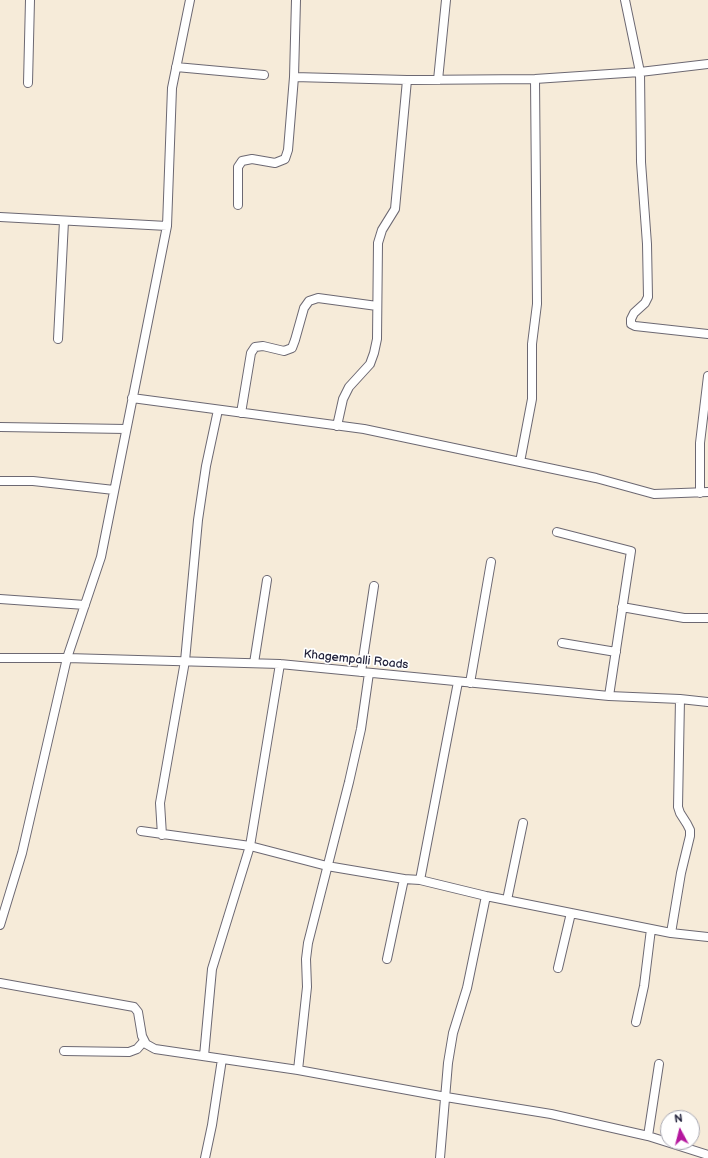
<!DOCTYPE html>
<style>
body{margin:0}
#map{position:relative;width:708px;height:1158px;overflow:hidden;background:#f6ebd9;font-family:"Balsamiq Sans",sans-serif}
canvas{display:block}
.north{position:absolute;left:660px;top:1110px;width:40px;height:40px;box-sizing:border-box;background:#fff;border:1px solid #a7a7b1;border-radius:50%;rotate:353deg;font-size:11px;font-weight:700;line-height:16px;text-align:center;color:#22223b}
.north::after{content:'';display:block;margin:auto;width:14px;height:18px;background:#b5179e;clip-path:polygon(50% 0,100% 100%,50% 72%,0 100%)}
</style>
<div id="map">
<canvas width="708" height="1158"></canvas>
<div class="north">N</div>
</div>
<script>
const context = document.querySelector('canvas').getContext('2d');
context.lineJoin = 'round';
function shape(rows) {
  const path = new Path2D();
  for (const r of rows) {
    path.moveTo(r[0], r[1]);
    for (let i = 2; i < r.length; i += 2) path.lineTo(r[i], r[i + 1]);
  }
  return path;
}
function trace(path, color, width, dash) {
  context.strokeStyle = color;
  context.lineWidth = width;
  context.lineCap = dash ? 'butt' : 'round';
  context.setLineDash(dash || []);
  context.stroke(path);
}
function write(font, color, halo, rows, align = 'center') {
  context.font = font + ' "Balsamiq Sans",sans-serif';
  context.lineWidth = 3.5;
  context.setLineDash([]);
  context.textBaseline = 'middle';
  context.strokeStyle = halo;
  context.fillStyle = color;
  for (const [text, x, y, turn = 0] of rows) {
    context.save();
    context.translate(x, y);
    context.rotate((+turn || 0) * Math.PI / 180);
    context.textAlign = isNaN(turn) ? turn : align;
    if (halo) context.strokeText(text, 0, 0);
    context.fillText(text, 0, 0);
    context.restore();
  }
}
const minor = shape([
 [625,0,640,72,641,162,647,244,648,297,645,303,634,313,631,319,631,324,635,326,708,334],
 [176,67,264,75],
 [294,77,407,80,535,79,640,72,708,64],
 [438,80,446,0],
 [28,83,30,0],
 [238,205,238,167,242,161,252,159,275,163,285,159,288,150,294,77,296,0],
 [0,217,167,226],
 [58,339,64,221],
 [132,398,364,429,596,478,654,494,708,492],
 [241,413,251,353,255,347,263,346,284,351,292,348,295,340,304,308,309,301,318,298,377,306],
 [337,426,343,399,349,387,370,364,374,353,377,339,378,243,382,230,395,209,407,80],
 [0,427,126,429],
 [520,462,532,399,532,344,537,304,535,79],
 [0,481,33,481,114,490],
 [700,493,700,443,708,376],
 [557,532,631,551,609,696],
 [0,599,85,605],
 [622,607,684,618,708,618],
 [562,643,616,652],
 [0,658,67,658,280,664,609,696,680,699,708,702],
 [254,663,267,580],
 [361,672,374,586],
 [470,683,491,562],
 [141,831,250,846,327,866,404,879,420,880,486,896,671,933,708,937],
 [162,835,160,803,185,661,198,520,206,466,218,410],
 [420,880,458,682],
 [507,900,523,823],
 [0,925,22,853,67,658,101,557,167,226,172,88,190,0],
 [671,933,681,873,690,836,690,830,687,824,680,813,678,807,680,699],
 [387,959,404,879],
 [558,968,571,913],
 [0,983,134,1007,138,1012,142,1036,146,1044,155,1049,298,1070,446,1097,551,1114,648,1136,708,1155],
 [636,1022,644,986,651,929],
 [64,1051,129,1052,137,1049,144,1041],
 [204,1056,212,969,250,846,280,664],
 [298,1070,307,987,306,959,308,943,349,782,361,729,369,673],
 [648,1136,659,1064],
 [205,1158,212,1125,222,1059],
 [440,1158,448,1063,453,1033,467,988,486,896]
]);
trace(minor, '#6c6872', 10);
trace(minor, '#fff', 8);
write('12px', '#22223b', '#fff', [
 ["Khagempalli Roads",356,660,6]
]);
</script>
